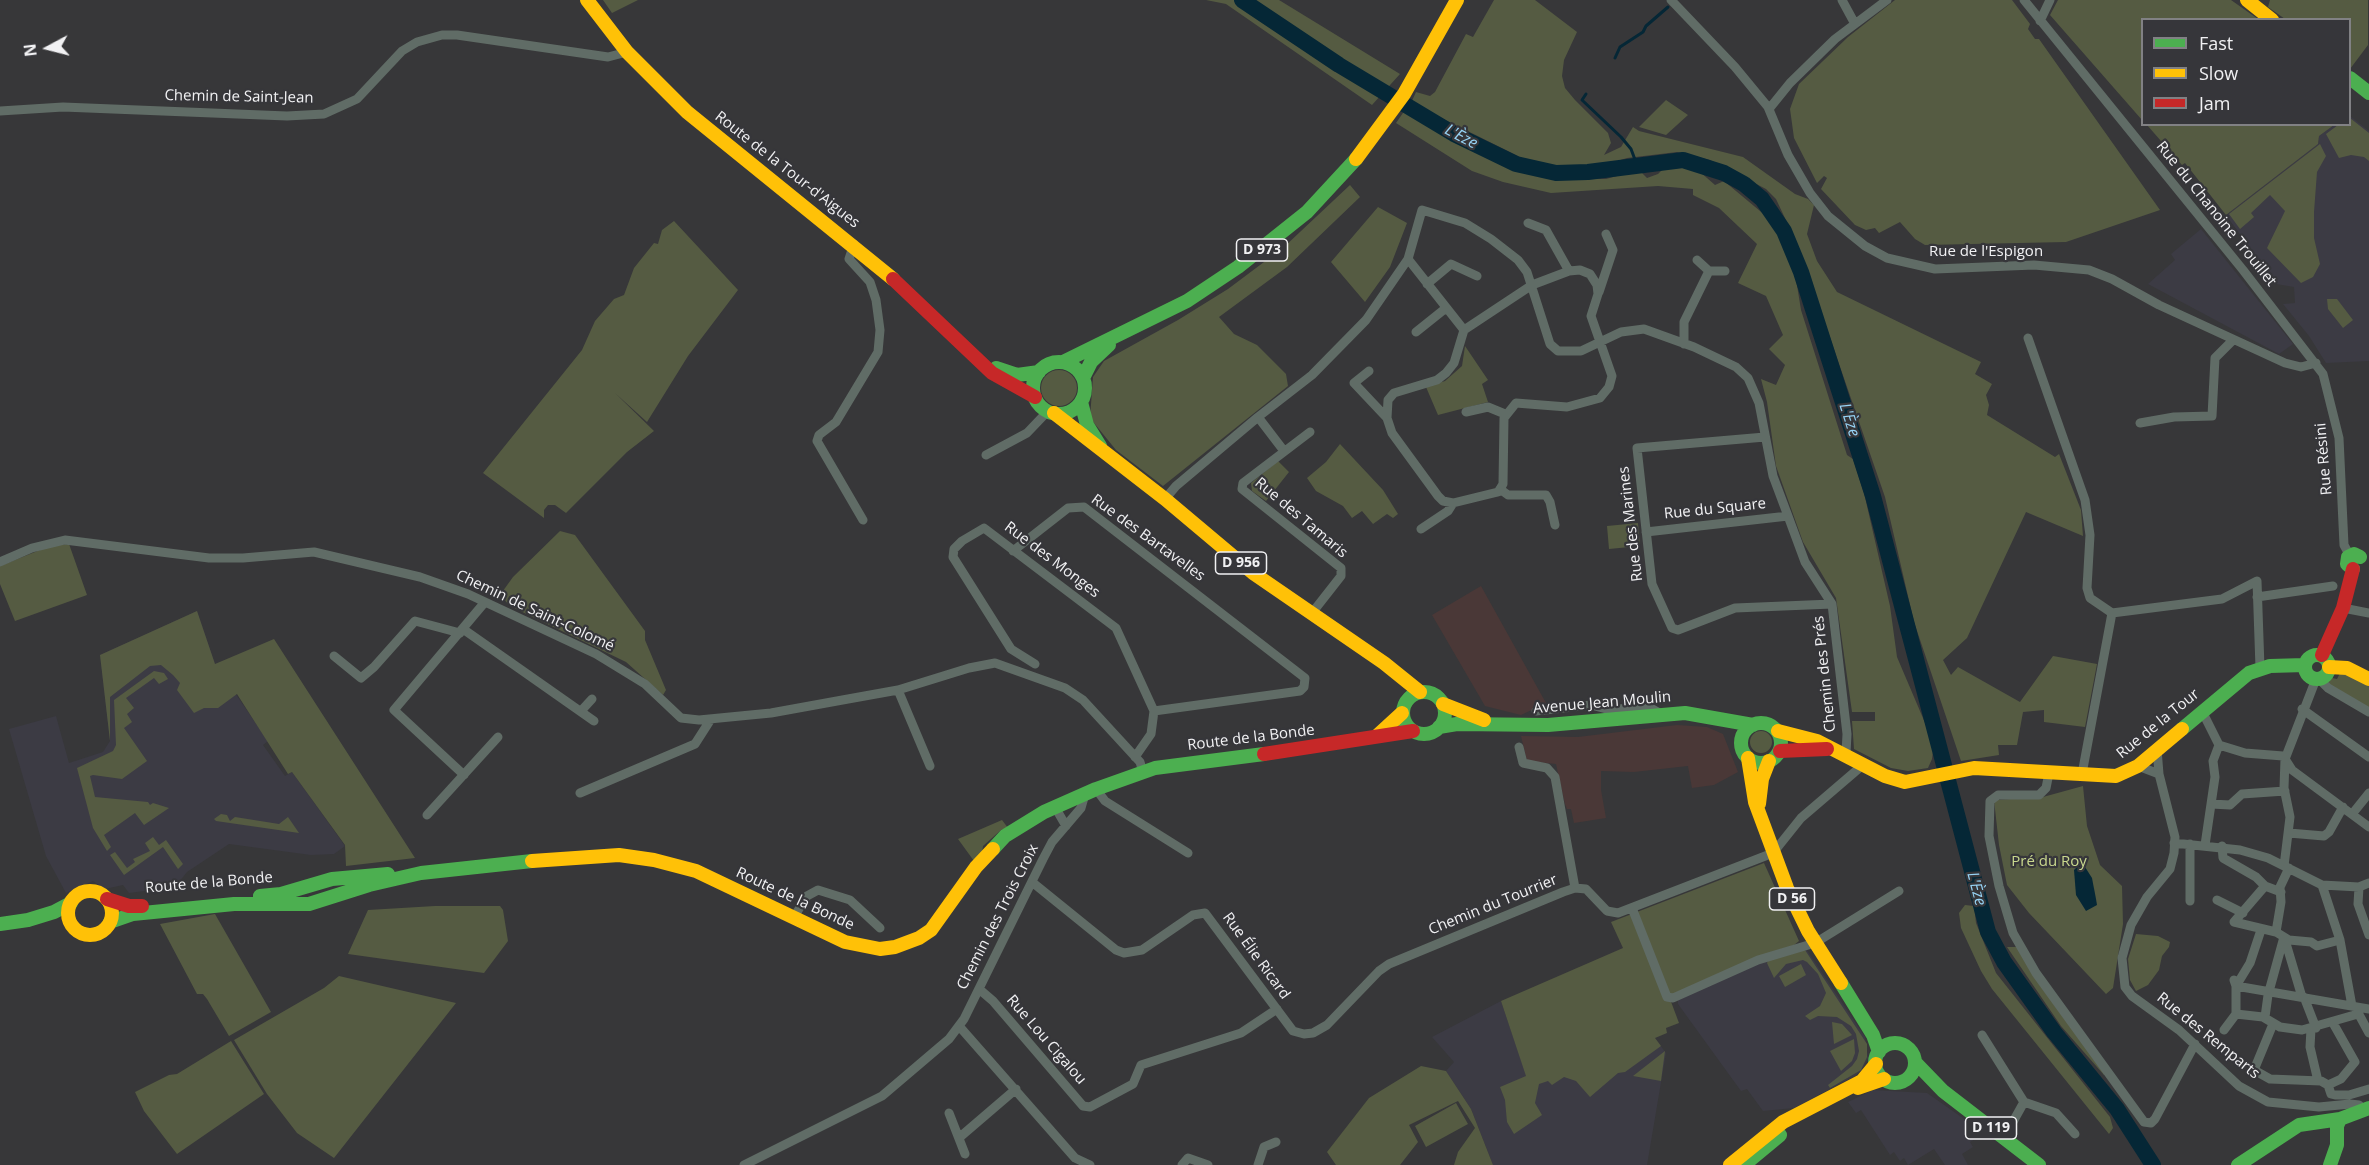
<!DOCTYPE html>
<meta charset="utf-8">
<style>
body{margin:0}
#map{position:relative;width:2369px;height:1165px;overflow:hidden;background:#373739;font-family:"Open Sans",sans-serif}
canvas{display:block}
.legend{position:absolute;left:2141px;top:18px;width:210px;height:108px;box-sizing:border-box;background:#36363a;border:2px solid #818184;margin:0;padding:8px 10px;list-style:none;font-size:18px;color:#f1f1f3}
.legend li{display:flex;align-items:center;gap:12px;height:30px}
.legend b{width:30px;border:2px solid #818184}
.north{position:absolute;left:18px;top:18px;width:60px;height:60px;-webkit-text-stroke:4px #36363a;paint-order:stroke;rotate:263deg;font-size:16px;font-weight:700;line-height:24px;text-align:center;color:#f1f1f3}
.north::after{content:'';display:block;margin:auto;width:21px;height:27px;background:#f1f1f3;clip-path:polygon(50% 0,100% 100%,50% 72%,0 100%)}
</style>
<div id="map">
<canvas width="2369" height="1165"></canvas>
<ul class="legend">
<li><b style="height:8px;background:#4caf50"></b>Fast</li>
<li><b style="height:8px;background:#ffc107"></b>Slow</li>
<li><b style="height:8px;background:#c62828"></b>Jam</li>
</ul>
<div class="north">N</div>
</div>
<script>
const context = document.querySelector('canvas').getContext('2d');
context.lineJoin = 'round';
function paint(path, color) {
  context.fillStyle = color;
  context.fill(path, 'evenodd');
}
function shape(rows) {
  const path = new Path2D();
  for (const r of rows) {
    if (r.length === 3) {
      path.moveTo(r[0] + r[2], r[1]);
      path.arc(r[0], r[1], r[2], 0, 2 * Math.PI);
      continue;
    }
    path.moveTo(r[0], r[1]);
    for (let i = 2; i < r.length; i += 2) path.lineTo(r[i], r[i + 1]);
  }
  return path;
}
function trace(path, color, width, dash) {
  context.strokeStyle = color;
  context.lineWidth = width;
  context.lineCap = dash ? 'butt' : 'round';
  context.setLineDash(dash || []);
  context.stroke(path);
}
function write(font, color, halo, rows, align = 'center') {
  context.font = font + ' "Open Sans",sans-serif';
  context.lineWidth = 4.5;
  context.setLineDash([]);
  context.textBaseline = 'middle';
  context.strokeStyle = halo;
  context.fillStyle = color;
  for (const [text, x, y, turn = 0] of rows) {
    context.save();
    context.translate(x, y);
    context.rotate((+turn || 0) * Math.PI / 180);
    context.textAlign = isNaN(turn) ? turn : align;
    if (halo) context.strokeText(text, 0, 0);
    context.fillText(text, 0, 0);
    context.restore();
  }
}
paint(shape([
 [1481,586,1546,703,1521,715,1485,706,1432,615],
 [1677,725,1707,727,1723,734,1738,772,1714,785,1692,788,1688,766,1634,772,1601,771,1601,790,1606,818,1574,823,1571,809,1567,809,1565,804,1556,764,1527,761,1521,736,1578,737]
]), '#4a3837');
paint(shape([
 [2350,116,2369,131,2369,361,2326,363,2309,336,2283,304,2295,303,2294,287,2276,284,2226,215,2318,144,2319,136,2334,125,2350,124],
 [2201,229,2293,344,2279,354,2148,284,2175,260,2171,254],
 [197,611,215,664,268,741,263,745,285,776,292,772,345,846,334,854,311,855,229,844,187,872,175,887,129,893,123,885,105,889,93,881,66,893,46,856,9,729,56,716,69,763,103,752,110,741,100,655],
 [1806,949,1865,1037,1868,1058,1862,1070,1855,1076,1794,1108,1763,1111,1747,1089,1741,1091,1678,1004,1678,999,1757,962],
 [1501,1001,1527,1076,1648,1029,1666,1053,1647,1165,1493,1165,1471,1109,1446,1071,1454,1062,1432,1037],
 [1873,1090,1927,1093,1967,1121,1978,1137,1970,1142,1973,1147,1962,1154,1968,1165,1945,1165,1934,1149,1908,1165,1904,1158,1900,1161,1894,1152,1890,1155,1861,1110,1856,1113,1848,1102]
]), '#3c3b44');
paint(shape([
 [603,0,638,0,612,13],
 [1206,0,1279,0,1400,74,1372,105,1226,4],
 [1494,0,1535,0,1577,32,1564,60,1562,76,1565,88,1575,100,1608,133,1611,143,1604,155,1621,147,1633,127,1639,131,1743,157,1795,194,1808,199,1814,205,1807,234,1817,261,1837,292,1981,362,1975,374,1992,384,1986,395,1989,405,1987,415,2055,457,2059,454,2081,510,2083,536,2026,512,1967,638,1943,660,1951,675,1958,667,2020,702,2053,656,2097,664,2085,727,2044,722,2044,710,2023,712,2017,745,1998,745,1999,755,1961,761,1914,622,1885,497,1799,248,1776,199,1766,189,1710,160,1677,152,1627,158,1591,169,1553,166,1522,158,1411,103,1416,92,1430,96,1435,92,1466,34,1473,37],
 [1895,0,2012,0,2030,24,2028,29,2035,39,2039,39,2160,210,2066,242,1925,245,1915,239,1900,222,1879,233,1875,228,1866,230,1855,225,1821,189,1827,178,1824,176,1817,183,1794,138,1790,109,1799,84,1848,37],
 [2058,0,2231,0,2258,19,2142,20,2142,120,2050,15],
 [2270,0,2368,0,2368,45,2350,69,2350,20,2285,19,2268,7],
 [1666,100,1688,115,1666,135,1639,127],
 [1405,110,1492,159,1523,172,1561,178,1606,179,1639,170,1647,178,1658,174,1665,167,1682,164,1699,171,1715,185,1724,181,1766,216,1781,237,1796,279,1801,310,1847,455,1853,459,1864,493,1890,606,1897,657,1934,744,1932,759,1928,768,1908,771,1891,768,1854,749,1852,721,1875,721,1875,712,1852,712,1836,598,1803,542,1776,466,1767,402,1761,379,1776,385,1785,365,1769,349,1783,335,1766,296,1738,283,1757,244,1719,208,1693,195,1693,189,1658,186,1551,193,1503,182,1472,171,1396,123],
 [2350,118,2369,133,2369,161,2364,157,2351,155,2339,158,2326,134,2338,125,2350,124],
 [2147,125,2334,125,2319,136,2318,144,2226,215,2185,163,2182,165],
 [2320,144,2326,156,2317,172,2314,212,2314,238,2320,264,2313,277,2301,283,2267,248,2285,211,2270,195,2251,213,2254,217,2240,229,2229,214],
 [1350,185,1360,197,1287,267,1219,317,1234,334,1257,345,1286,374,1288,386,1163,486,1116,450,1090,418,1093,377,1104,361,1178,320,1228,289,1284,247],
 [1378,207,1407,223,1390,267,1365,302,1331,262],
 [674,221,738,290,688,356,647,422,615,393,654,431,627,452,566,513,555,505,548,505,544,510,544,518,483,473,582,350,595,321,614,299,624,295,634,268,654,243,658,244,662,230],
 [2327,299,2337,299,2353,320,2343,328,2328,309],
 [1465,346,1488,380,1482,384,1488,402,1438,415,1426,387,1445,381,1462,366],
 [1059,388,18],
 [1340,444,1383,490,1398,514,1393,518,1387,514,1373,524,1362,511,1352,518,1343,506,1316,491,1307,478,1326,462],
 [1278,461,1289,472,1266,501,1252,491,1251,483],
 [1638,523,1640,546,1609,549,1607,526],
 [560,531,575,535,645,631,645,640,666,690,663,695,626,662,510,606,500,595,513,577],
 [69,544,87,595,15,621,0,584,0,566,50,546],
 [197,611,215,664,274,639,415,858,346,866,345,845,292,772,288,774,237,694,218,708,204,708,194,713,177,690,180,683,173,675,161,665,150,666,110,697,110,741,100,655],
 [2342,669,2369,683,2369,708,2328,686,2327,680,2332,678,2337,679],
 [154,671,164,673,168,679,159,684,154,678,126,698,134,708,127,714,132,722,124,728,147,761,122,779,93,775,90,776,95,797,148,802,150,805,153,803,169,808,144,825,135,813,104,835,111,847,107,851,93,828,77,768,113,751,116,745,114,700],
 [1761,742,11],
 [2083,786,2087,826,2100,865,2122,886,2123,924,2113,988,2106,994,2029,913,2007,885,1999,845,1994,800,2043,797],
 [221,814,227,815,230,821,235,817,279,824,288,817,299,833,216,821,214,819],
 [1002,820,1008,828,1001,830,983,846,982,853,974,861,958,839],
 [153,837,159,845,166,840,183,864,178,869,163,847,124,875,110,855,115,852,127,868,135,862,133,859,150,851,145,843],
 [1764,863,1799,941,1794,945,1670,999,1679,1023,1666,1028,1667,1033,1655,1038,1661,1046,1625,1072,1618,1073,1590,1097,1576,1081,1564,1077,1552,1085,1548,1081,1539,1084,1535,1103,1542,1115,1514,1134,1507,1122,1505,1100,1500,1087,1526,1076,1501,1001,1623,948,1611,922],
 [1965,905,1974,906,1976,923,1996,973,2110,1117,2113,1128,2109,1134,1992,989,1981,971,1961,928,1959,913],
 [435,906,500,906,503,910,508,941,484,973,348,954,368,910],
 [215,914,271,1012,229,1036,207,999,203,994,197,994,160,924],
 [2136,934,2158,936,2170,942,2169,947,2162,956,2159,970,2148,985,2136,991,2130,980,2128,959],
 [2007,947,2021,947,2109,1073,2104,1075,2061,1026],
 [1805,950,1867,1044,1867,1057,1861,1070,1830,1088,1828,1085,1852,1066,1857,1059,1859,1051,1856,1034,1851,1026,1837,1017,1818,1016,1810,1020,1805,1016,1820,1006,1826,993,1818,974,1807,962,1803,960,1786,964,1774,978,1767,963,1769,959],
 [1801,964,1806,975,1785,987,1779,976],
 [339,976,456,1003,334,1158,297,1133,267,1094,234,1040,324,988],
 [1832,1022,1842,1024,1852,1035,1834,1044],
 [1854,1039,1855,1053,1852,1061,1841,1071,1830,1051],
 [231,1041,264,1094,177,1154,144,1111,135,1092,169,1075,177,1074],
 [1665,1051,1661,1081,1633,1076],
 [1421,1066,1446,1071,1471,1109,1493,1165,1454,1165,1458,1152,1475,1128,1458,1101,1409,1125,1418,1142,1400,1165,1336,1165,1327,1152,1369,1098],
 [1456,1103,1468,1124,1426,1147,1415,1126]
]), '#555b42');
paint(shape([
 [2079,865,2085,867,2092,878,2096,899,2097,905,2086,911,2076,895,2074,870]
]), '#052736');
trace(shape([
 [1615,58,1620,47,1643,32,1646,26,1668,7],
 [1586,94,1582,100,1621,137,1631,149,1637,165]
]), '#052736', 3);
trace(shape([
 [1242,0,1339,65,1454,134,1516,164,1556,173,1588,172,1683,160,1724,173,1744,184,1762,199,1784,231,1801,272,1873,496,1988,932,2004,962,2054,1032,2117,1109,2153,1165]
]), '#052736', 16);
trace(shape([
 [1671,0,1735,67,1768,107,1788,155,1810,193,1828,216,1865,246,1887,258,1935,269,2034,265,2089,270,2112,279,2159,305,2285,363,2301,367,2316,363],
 [1842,0,1855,24],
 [2024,0,2243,270,2323,374,2339,438,2344,545,2350,556],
 [2040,21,2050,0],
 [1769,109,1790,83,1835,39,1887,0],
 [0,111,63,107,287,116,324,114,357,99,402,51,417,42,442,35,457,35,608,57,627,52],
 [1528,223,1546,230,1569,271],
 [854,244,849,259,870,282,876,300,880,330,878,352,836,422,819,435,817,441,863,520],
 [1408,259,1464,330,1454,363,1446,373,1437,380,1394,393,1388,400,1387,418,1392,433,1438,496,1443,501,1453,503,1498,492,1500,489,1503,484,1504,418,1516,403,1567,407,1600,398,1609,387,1612,376,1591,316,1598,294,1597,285,1590,274,1580,270,1569,271,1532,285,1464,330],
 [1697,260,1709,271,1725,271],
 [1427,284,1451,264,1477,276],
 [1599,292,1613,250,1606,234],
 [1416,332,1446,308],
 [2028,338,2085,500,2090,535,2087,588,2090,598,2112,613,2082,774],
 [1684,344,1684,322,1709,271],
 [1369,371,1354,383,1387,418],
 [1466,412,1488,407,1505,414],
 [1258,417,1284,451],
 [2140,423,2174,417,2212,416,2215,358,2233,340],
 [1310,432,1243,483,1242,489,1341,568,1341,576,1312,613],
 [1765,437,1637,448,1652,584,1672,628,1678,630,1735,608,1832,604],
 [986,455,1027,433,1048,411],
 [1500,489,1508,495,1546,495,1550,502,1555,525],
 [1165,499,1176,486,1258,417,1312,375,1366,320,1408,259,1422,210,1465,223,1491,239,1518,260,1527,272,1550,344,1558,351,1581,351,1621,332,1644,329,1694,347,1736,367,1748,378,1759,403,1773,476,1788,516,1805,562,1832,604,1847,734,1846,753],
 [1421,529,1448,511,1453,503],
 [1646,532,1788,516],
 [1013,551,1068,508,1084,507,1305,678,1304,687,1300,691,1154,711],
 [0,562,32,548,65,540,209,558,243,558,314,552,420,577,468,594,596,654,645,684,681,718,699,720,771,713,848,699,898,690,969,668,995,663,1065,688,1083,700,1140,762,1143,772],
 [2257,597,2333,586],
 [2343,608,2369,613],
 [2112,613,2222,599,2257,581,2260,668],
 [463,629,594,721],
 [334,656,361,678,374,667,415,621,460,633],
 [1035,664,1011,649,953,557,954,549,962,541,984,528,1116,628,1154,711,1151,734,1135,757],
 [2319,679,2328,688,2369,712],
 [898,690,930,766],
 [2302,709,2369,757],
 [581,711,592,699],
 [1536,711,1591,705,1610,710,1647,706,1661,714],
 [2202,711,2219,745,2245,753,2283,756,2285,759],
 [1519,747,1523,763,1547,768,1555,777,1575,888],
 [2157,749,2159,774,2175,837,2174,853,2170,869,2147,897,2131,925,2122,958,2125,987,2132,996,2179,1030,2239,1086,2268,1102,2319,1107,2350,1104,2359,1105,2364,1110],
 [2285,759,2292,770,2369,827],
 [2138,766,2159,774],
 [2049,773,2046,788,2039,795,1998,795,1990,801,1989,836,1999,886,2013,933,2036,973,2144,1122,2151,1123,2155,1119,2195,1044],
 [464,775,394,710,485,602],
 [1096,789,1105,801,1188,853],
 [580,793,695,744,711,719],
 [2211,804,2230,805,2242,794,2285,791],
 [1055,807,1066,826],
 [2353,813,2369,793],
 [427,815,498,737],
 [2289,833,2324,836,2329,832,2343,807],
 [2174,843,2240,850,2268,858,2322,885,2359,887,2369,883],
 [2190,844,2190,901],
 [2205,845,2215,777,2213,761,2219,745],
 [2222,846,2223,858,2256,877,2265,886,2281,892],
 [2284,866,2290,817,2284,788,2285,759,2316,679],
 [1032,882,1116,950,1124,953,1142,950,1193,915,1205,913,1293,1031,1304,1034,1313,1033,1327,1025,1379,971,1389,964,1563,892,1575,888,1586,889,1607,911,1618,913,1773,853,1801,818,1864,764],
 [2322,885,2340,940,2352,1006],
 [2265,886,2234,922,2276,932,2289,940,2311,942,2317,946,2340,940],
 [2359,887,2358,904,2369,935],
 [2217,900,2243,913],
 [1632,908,1667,997,1673,998,1758,960,1815,943,1899,891],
 [794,917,807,896,818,890,850,900,880,928],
 [2276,932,2281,902,2280,887,2289,868],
 [2285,940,2302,997],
 [2234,980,2236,986,2369,1009],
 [979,989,993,1001,1083,1106,1090,1107,1133,1084,1141,1065,1241,1033,1277,1009],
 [2304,997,2316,1028],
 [2356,1009,2369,1033],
 [2236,1014,2263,1017,2280,1027,2302,1030,2358,1014],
 [2265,1017,2268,995,2284,937],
 [2273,1024,2254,1070,2270,1079,2321,1081,2328,1085,2331,1094,2335,1095,2349,1095,2369,1089],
 [959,1026,1075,1158,1090,1165],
 [2311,1029,2310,1047,2318,1081],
 [2224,1030,2236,1014,2236,986,2250,963,2261,930],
 [1982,1035,2024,1102,2056,1113,2075,1134],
 [2328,1085,2341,1079,2355,1062,2333,1023],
 [949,1113,965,1154],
 [960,1137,1016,1089],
 [2004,1138,2024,1102],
 [744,1165,882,1096,949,1039,964,1019,1043,859,1052,842,1081,808,1085,794],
 [1182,1165,1188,1158,1208,1165],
 [1258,1165,1264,1147,1276,1142]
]), '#606c66', 9);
trace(shape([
 [2350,78,2369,93],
 [1063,362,1187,301,1238,267,1307,212,1356,159],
 [1059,388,26],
 [996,368,1017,375,1039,372],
 [1083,378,1091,362,1109,345],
 [1081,402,1087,425,1100,446],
 [2353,569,2347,564,2348,557,2354,554,2360,557],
 [2317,667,12],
 [1424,713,21],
 [1761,743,20],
 [1439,727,1457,724,1548,725,1685,713,1753,725],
 [2182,729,2249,673,2270,666,2305,665],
 [993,849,1005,836,1044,812,1096,789,1155,768,1264,754],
 [260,896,281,894,332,879,388,874],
 [110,922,133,914,234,904,309,904,369,885,421,873,532,861],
 [0,924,28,920,54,912,71,903],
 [1841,983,1873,1035,1879,1052],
 [1895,1063,20],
 [1915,1062,1943,1091,2039,1165],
 [1744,1165,1780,1135],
 [2238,1165,2299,1125,2340,1119,2369,1108],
 [2330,1165,2337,1145,2337,1126,2340,1119]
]), '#4caf50', 14);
trace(shape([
 [587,0,627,52,687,112,893,279],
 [2247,0,2272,20],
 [1356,159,1404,94,1457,0],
 [1054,413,1165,499,1253,573,1384,663,1420,692],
 [2329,667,2347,668,2369,679],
 [1443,704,1484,720],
 [1778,731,1817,741,1885,776,1905,782,1974,768,2116,776,2138,766,2182,729],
 [1378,735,1402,713],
 [1748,758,1755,802,1787,888,1808,931,1841,983],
 [1759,804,1762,779,1769,761],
 [532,861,619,855,654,860,696,871,845,942,880,949,895,947,919,938,931,930,976,867,993,849],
 [90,913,22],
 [1858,1088,1884,1079],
 [1730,1165,1783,1122,1862,1081,1876,1064]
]), '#ffc107', 14);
trace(shape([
 [893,279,992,373,1035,397],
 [2322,655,2343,608,2353,569],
 [1780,751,1827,749],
 [1264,754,1413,731],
 [107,899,129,906,142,906]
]), '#c62828', 14);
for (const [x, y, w] of [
 [1262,250,51],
 [1241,563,51],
 [1792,899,45],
 [1991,1128,51]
]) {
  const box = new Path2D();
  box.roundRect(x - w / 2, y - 11, w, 22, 4.5);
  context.fillStyle = '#36363a';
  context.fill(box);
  trace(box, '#f1f1f3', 1.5);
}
write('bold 14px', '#f1f1f3', null, [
 ["D 973",1262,250],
 ["D 956",1241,563],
 ["D 56",1792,899],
 ["D 119",1991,1128]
]);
write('15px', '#f1f1f3', '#36363a', [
 ["Chemin de Saint-Jean",239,97,1],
 ["Route de la Tour-d'Aigues",787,170,38],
 ["Rue du Chanoine Trouillet",2216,214,51],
 ["Rue de l'Espigon",1986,252],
 ["Rue Résini",2324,459,-95],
 ["Rue du Square",1715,509,-6],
 ["Rue des Tamaris",1301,518,40],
 ["Rue des Marines",1631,524,-97],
 ["Rue des Bartavelles",1148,538,36],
 ["Rue des Monges",1052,560,37],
 ["Chemin de Saint-Colomé",535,611,25],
 ["Chemin des Prés",1825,674,-96],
 ["Avenue Jean Moulin",1602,703,-5],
 ["Rue de la Tour",2158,724,-39],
 ["Route de la Bonde",1251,738,-7],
 ["Route de la Bonde",209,883,-5],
 ["Route de la Bonde",795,899,25],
 ["Chemin du Tourrier",1493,905,-22],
 ["Chemin des Trois Croix",998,917,-63],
 ["Rue Élie Ricard",1256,956,54],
 ["Rue des Remparts",2208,1036,39],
 ["Rue Lou Cigalou",1046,1040,49]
]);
write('15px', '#c9d88e', '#36363a', [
 ["Pré du Roy",2049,862]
]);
write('italic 16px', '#96d3f5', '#36363a', [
 ["L'Èze",1461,137,28],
 ["L'Èze",1849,420,72],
 ["L'Èze",1976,889,75]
]);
</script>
